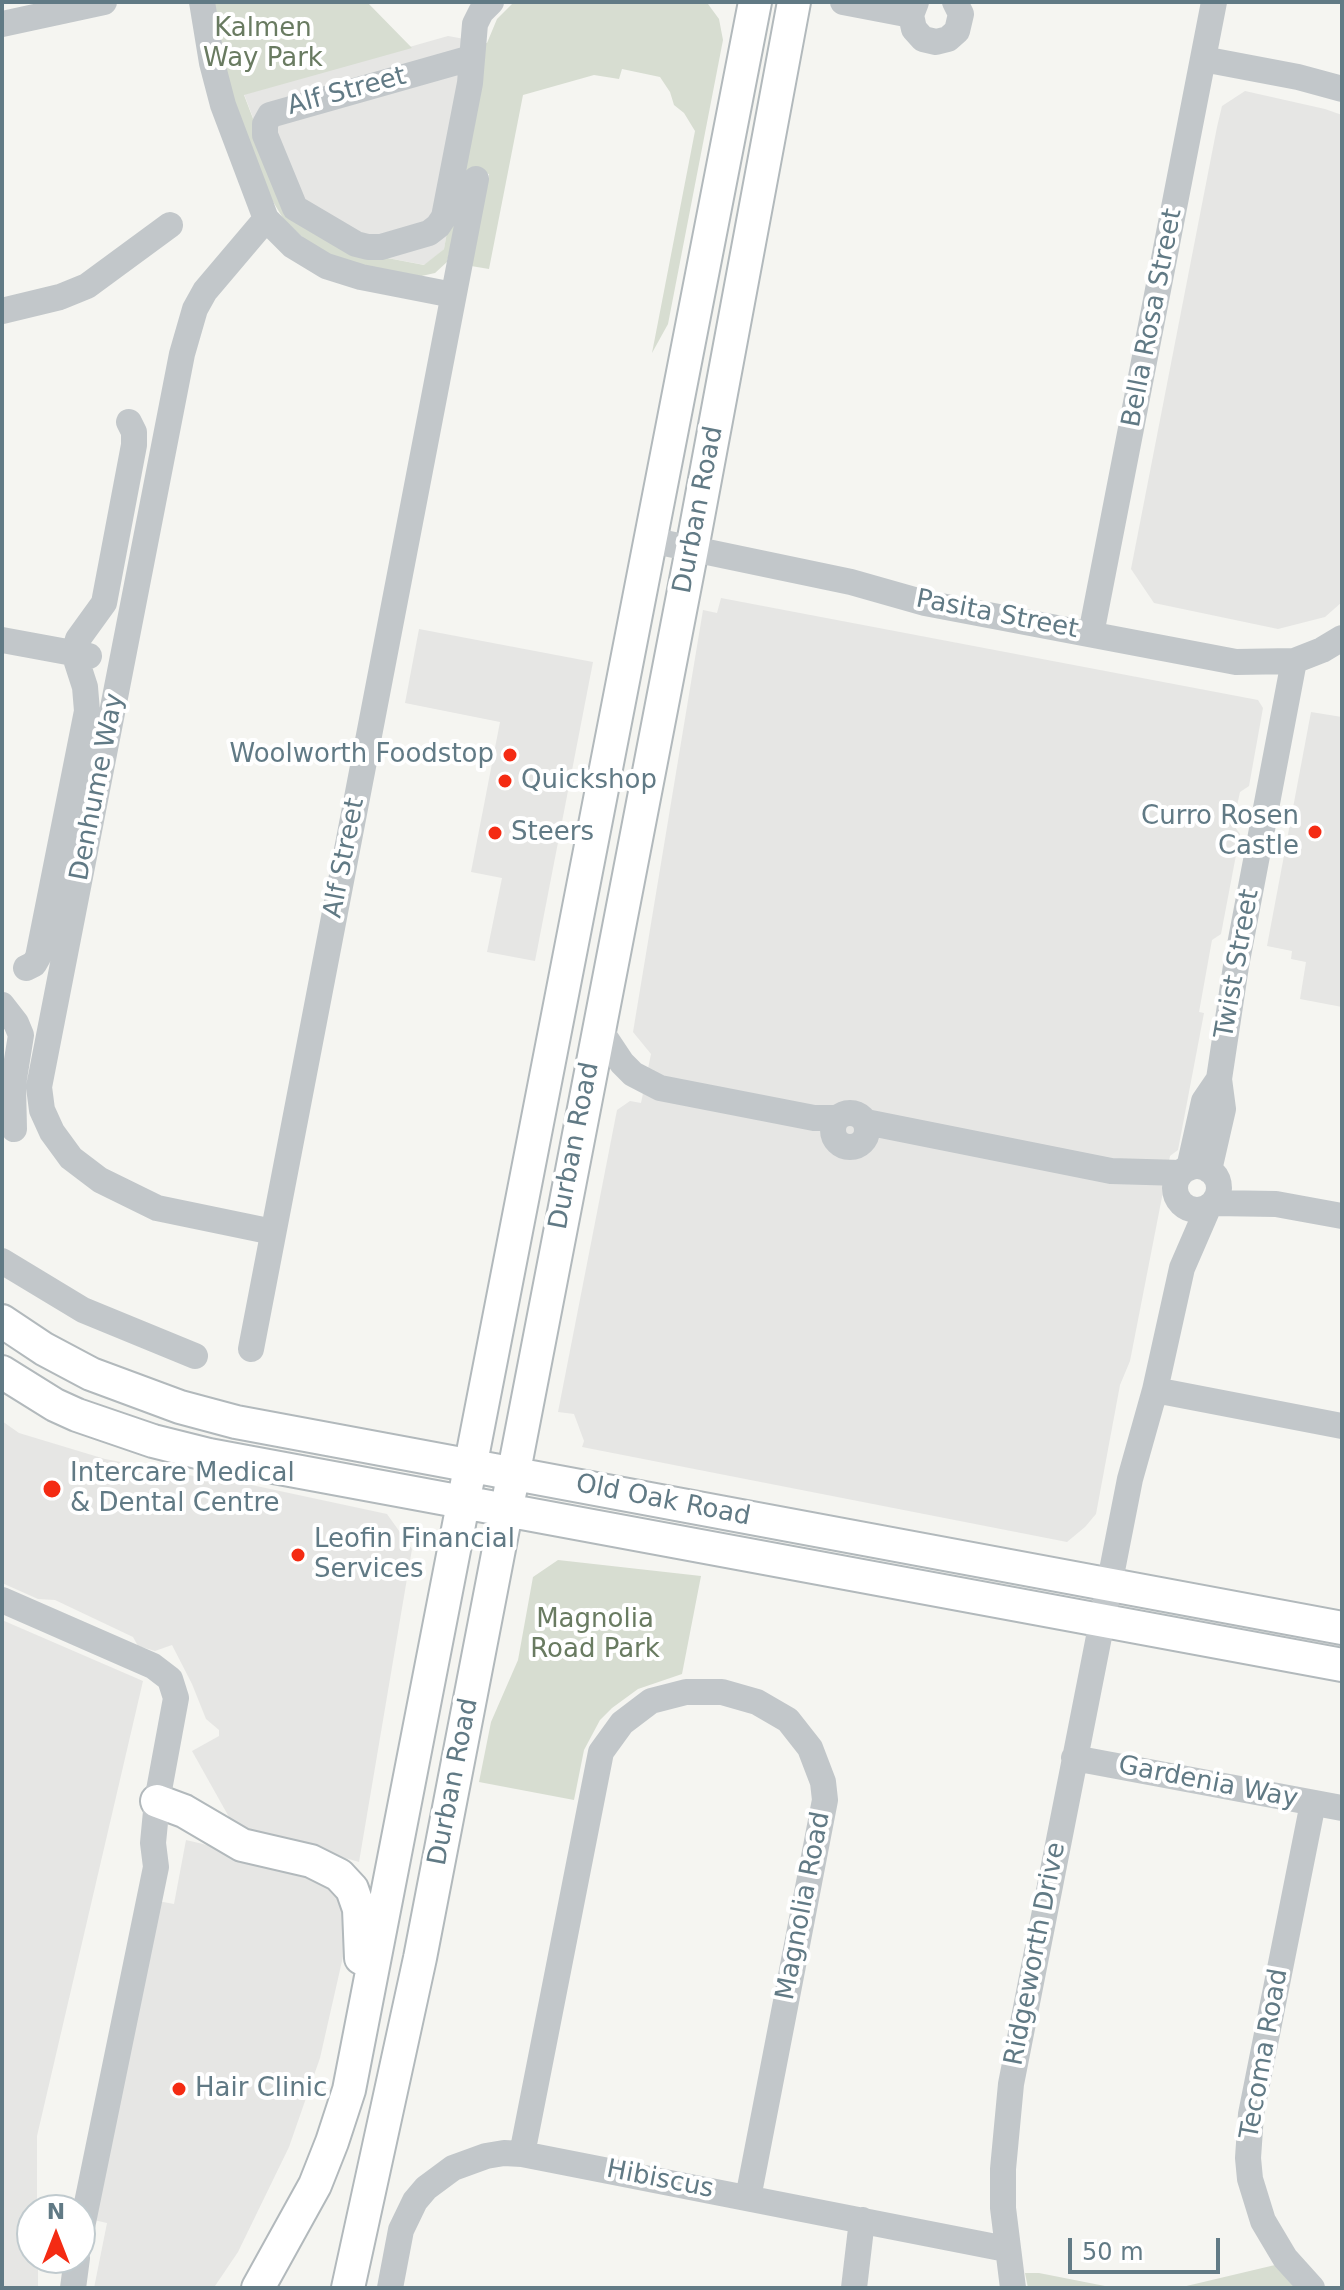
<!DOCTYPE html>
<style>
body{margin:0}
#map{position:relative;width:1344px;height:2290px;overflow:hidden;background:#f5f5f1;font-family:"DejaVu Sans",sans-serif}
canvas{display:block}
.frame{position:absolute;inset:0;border:4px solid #617a85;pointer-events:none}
.north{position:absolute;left:16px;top:2194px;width:80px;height:80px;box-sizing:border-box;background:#fff;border:2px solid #c0cace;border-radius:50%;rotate:0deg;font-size:22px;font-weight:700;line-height:32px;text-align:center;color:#617a85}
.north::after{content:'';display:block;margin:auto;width:28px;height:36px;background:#f42b13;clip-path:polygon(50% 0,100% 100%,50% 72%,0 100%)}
.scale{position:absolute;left:1068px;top:2238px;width:152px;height:36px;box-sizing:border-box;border:4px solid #617a85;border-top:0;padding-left:10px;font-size:24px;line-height:28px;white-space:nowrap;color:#617a85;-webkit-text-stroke:6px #fff;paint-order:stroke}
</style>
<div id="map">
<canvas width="1344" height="2290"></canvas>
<div class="frame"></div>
<div class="north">N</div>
<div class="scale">50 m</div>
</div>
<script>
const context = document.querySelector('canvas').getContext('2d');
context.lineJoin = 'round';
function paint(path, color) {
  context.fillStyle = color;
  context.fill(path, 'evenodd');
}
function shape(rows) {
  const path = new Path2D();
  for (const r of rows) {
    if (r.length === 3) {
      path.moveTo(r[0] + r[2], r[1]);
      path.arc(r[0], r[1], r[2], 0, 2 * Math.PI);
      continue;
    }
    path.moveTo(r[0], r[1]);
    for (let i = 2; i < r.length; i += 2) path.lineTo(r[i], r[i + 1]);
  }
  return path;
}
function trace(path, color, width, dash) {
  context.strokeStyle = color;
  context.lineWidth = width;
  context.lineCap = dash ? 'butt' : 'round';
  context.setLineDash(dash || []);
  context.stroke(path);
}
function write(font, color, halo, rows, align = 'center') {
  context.font = font + ' "DejaVu Sans",sans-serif';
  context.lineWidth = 8;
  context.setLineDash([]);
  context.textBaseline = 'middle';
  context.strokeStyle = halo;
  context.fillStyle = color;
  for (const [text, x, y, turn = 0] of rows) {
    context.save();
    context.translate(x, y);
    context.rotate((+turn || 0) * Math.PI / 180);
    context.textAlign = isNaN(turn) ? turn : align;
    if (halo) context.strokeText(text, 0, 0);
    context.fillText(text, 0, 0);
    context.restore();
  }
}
paint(shape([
 [448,36,481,42,444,249,425,265,361,253,289,213,244,94],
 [1245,91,1325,109,1342,115,1342,602,1325,617,1278,629,1154,603,1131,569,1217,127,1222,106],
 [721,598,1258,700,1263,708,1249,786,1240,792,1233,824,1240,834,1221,934,1212,940,1199,1012,1204,1013,1178,1150,1170,1156,1130,1361,1120,1385,1096,1514,1085,1527,1067,1542,582,1447,584,1441,574,1414,558,1412,617,1110,630,1101,641,1103,651,1054,633,1032,703,610,717,613],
 [419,629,593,662,535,961,487,952,502,878,471,872,500,722,405,703],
 [1311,712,1342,717,1342,1007,1300,999,1306,962,1291,959,1292,951,1267,946],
 [2,1421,19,1433,105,1459,204,1478,205,1475,387,1514,412,1549,359,1862,234,1826,192,1751,219,1736,219,1730,206,1719,192,1684,172,1645,155,1651,138,1646,133,1637,55,1600,38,1599,2,1583],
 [2,1620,143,1681,37,2136,37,2210,32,2210,32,2258,38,2258,38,2288,2,2288],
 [186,1840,309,1869,331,1880,347,1915,347,1939,320,2058,289,2147,238,2252,215,2286,213,2288,94,2288,107,2223,94,2220,158,1901,174,1904]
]), '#e6e6e4');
paint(shape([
 [213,2,367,2,412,48,244,95,289,213,361,253,424,265,444,249,481,42,487,43,497,19,514,2,708,4,719,19,723,40,668,324,652,353,695,131,684,113,674,105,670,92,660,77,622,69,619,79,594,75,523,95,489,269,471,266,489,174,468,170,447,262,435,273,417,277,341,261,310,244,284,220,260,180,232,98],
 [558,1560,701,1576,682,1674,638,1689,612,1708,600,1720,584,1750,574,1800,479,1782,491,1722,518,1660,533,1577],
 [1275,2265,1295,2288,1178,2288],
 [1025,2273,1039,2273,1115,2288,1028,2288]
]), '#d7ddd1');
const major = shape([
 [2,1321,44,1349,91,1374,180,1407,236,1422,1342,1628],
 [2,1372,55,1405,77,1415,153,1441,209,1455,1342,1665],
 [157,1801,184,1811,242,1845,311,1861,339,1875,352,1889,359,1909,361,1958],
 [258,2288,315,2185,332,2142,349,2090,755,2],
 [348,2288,420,1958,692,549,794,2]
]);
trace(major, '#b2b9bc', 36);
trace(shape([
 [202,2,212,63,223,105,266,219,293,246,326,266,361,277,453,295],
 [843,2,911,15],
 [916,2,911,15,914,29,923,39,936,42,948,39,957,31,961,14,955,2],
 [2,24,104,2],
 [471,58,270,115,265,124,265,135,295,208,356,244,368,247,381,247,429,233,438,226,444,217,470,83,475,24,481,12,491,2],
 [1203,59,1298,77,1342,89],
 [266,219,205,291,195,309,182,354,39,1087,42,1110,52,1132,71,1158,100,1180,157,1208,273,1232],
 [2,311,60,297,87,286,170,225],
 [650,540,851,582,925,603,1236,662,1294,661,1322,650,1342,638],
 [1091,634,1214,2],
 [2,640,89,656],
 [26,968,34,964,38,957,87,711,85,687,74,653,78,639,104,603,134,445,134,432,129,422],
 [2,1005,16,1023,21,1035,13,1085,14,1129],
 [599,1021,604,1036,622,1063,633,1074,660,1088,814,1118,837,1118],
 [850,1130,17],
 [866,1122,1111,1171,1181,1173],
 [1197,1188,22],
 [1189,1168,1204,1101,1219,1079],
 [1209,1170,1223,1109,1219,1079,1236,966,1294,661],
 [1214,1203,1276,1204,1342,1216],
 [2,1261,83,1310,195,1356],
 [251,1349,476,179],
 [1155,1390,1342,1426],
 [2,1600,153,1666,170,1679,176,1698,157,1801,153,1843,156,1867,80,2237],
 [1074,1758,1342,1808],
 [522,2154,601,1752,622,1723,651,1701,686,1692,722,1692,757,1702,788,1720,810,1748,823,1782,825,1800,748,2198],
 [73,2288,77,2258],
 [390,2288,401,2230,415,2201,426,2188,453,2168,486,2156,504,2153,522,2154,1006,2249],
 [854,2288,862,2220],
 [1013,2288,1003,2208,1003,2169,1011,2084,1130,1479,1155,1390,1182,1268,1208,1208],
 [1312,2288,1285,2258,1263,2221,1250,2179,1248,2158,1251,2114,1313,1803]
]), '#c2c7ca', 26);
trace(major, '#fff', 32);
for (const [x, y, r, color] of [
 [510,755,8,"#f42b13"],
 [505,781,8,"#f42b13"],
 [1315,832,8,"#f42b13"],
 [495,833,8,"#f42b13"],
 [52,1489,10,"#f42b13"],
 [298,1555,8,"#f42b13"],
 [179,2089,8,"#f42b13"]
]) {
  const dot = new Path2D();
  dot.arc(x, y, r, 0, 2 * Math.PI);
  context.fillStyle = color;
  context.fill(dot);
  trace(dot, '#fff', 3);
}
write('26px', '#697b61', '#fff', [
 ["Kalmen",263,29],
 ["Way Park",263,59],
 ["Magnolia",595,1620],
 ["Road Park",595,1650]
]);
write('26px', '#617a85', '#fff', [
 ["Alf Street",347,92,-15],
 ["Bella Rosa Street",1153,318,-79],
 ["Durban Road",699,510,-79],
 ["Pasita Street",997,615,11],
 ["Denhume Way",98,787,-79],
 ["Alf Street",345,858,-79],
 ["Twist Street",1238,964,-80],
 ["Durban Road",575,1146,-79],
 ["Old Oak Road",663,1501,11],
 ["Durban Road",454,1782,-79],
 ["Gardenia Way",1208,1783,11],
 ["Magnolia Road",804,1906,-79],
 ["Ridgeworth Drive",1036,1954,-79],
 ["Tecoma Road",1265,2054,-80],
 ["Hibiscus",660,2180,11]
]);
write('26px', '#617a85', '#fff', [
 ["Woolworth Foodstop",494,755,"right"],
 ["Quickshop",521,781],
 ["Curro Rosen",1299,817,"right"],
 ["Castle",1299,847,"right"],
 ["Steers",511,833],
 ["Intercare Medical",70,1474],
 ["& Dental Centre",70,1504],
 ["Leofin Financial",314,1540],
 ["Services",314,1570],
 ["Hair Clinic",195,2089]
], 'left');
</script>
